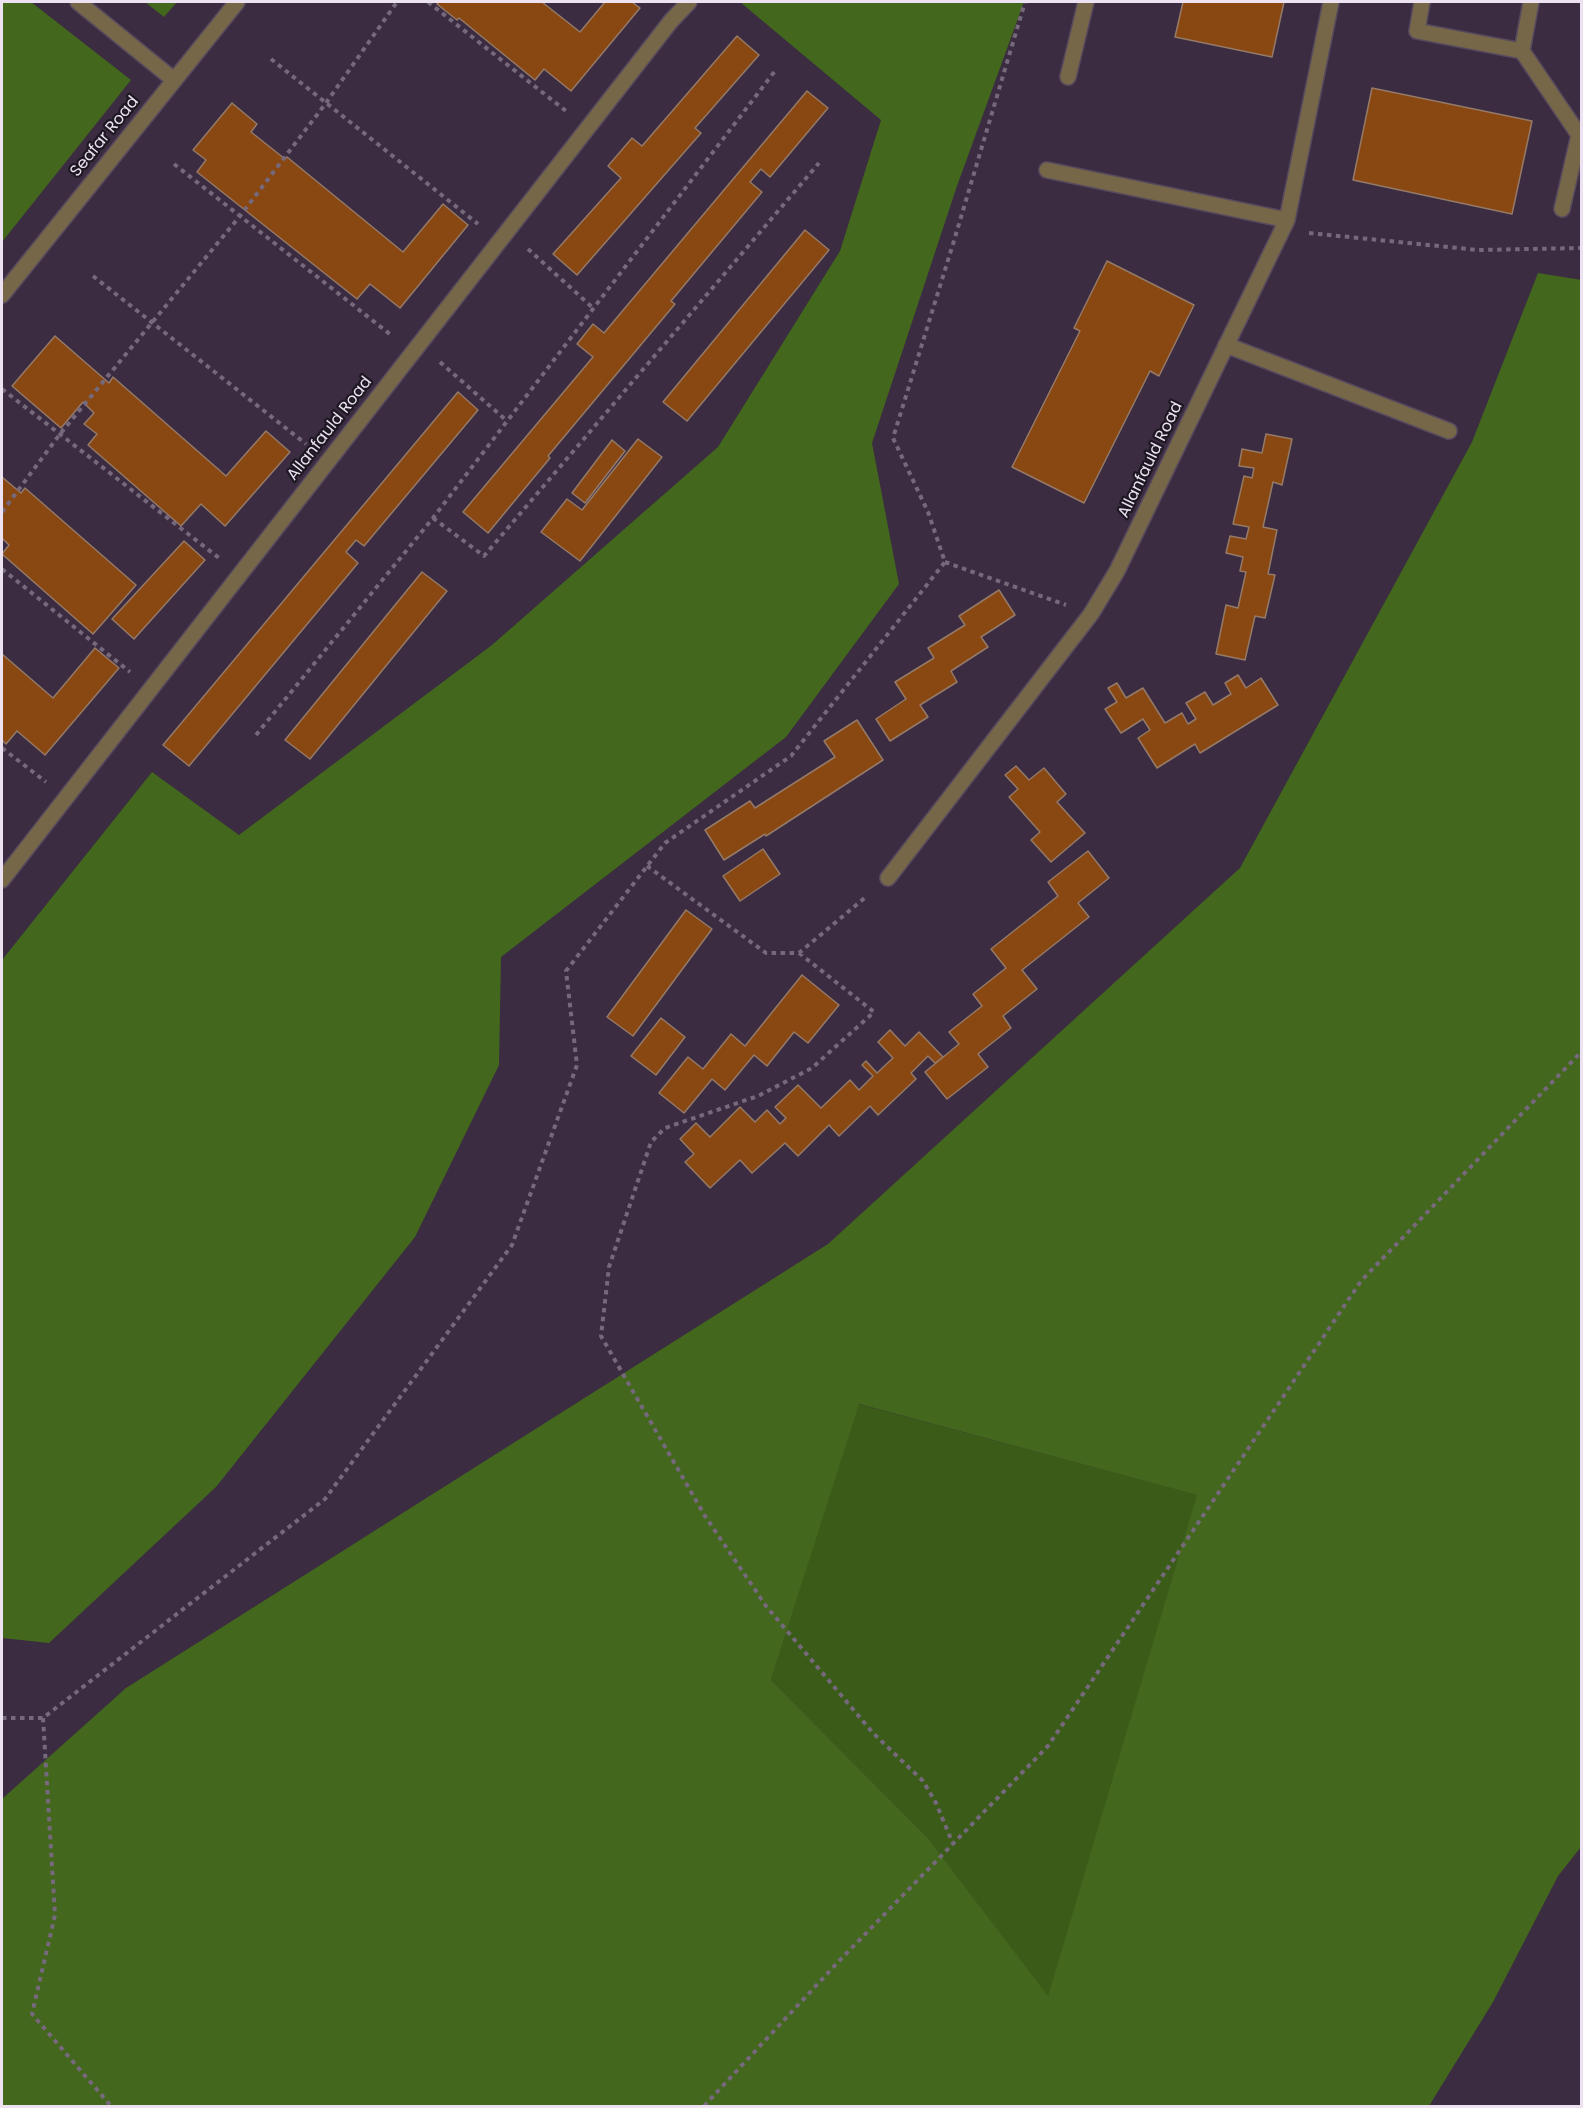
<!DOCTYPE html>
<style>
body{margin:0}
#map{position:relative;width:1583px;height:2108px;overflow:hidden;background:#3b2c42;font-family:Poppins,sans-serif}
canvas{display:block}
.frame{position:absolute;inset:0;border:3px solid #ece2f1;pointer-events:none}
</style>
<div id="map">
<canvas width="1583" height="2108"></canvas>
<div class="frame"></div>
</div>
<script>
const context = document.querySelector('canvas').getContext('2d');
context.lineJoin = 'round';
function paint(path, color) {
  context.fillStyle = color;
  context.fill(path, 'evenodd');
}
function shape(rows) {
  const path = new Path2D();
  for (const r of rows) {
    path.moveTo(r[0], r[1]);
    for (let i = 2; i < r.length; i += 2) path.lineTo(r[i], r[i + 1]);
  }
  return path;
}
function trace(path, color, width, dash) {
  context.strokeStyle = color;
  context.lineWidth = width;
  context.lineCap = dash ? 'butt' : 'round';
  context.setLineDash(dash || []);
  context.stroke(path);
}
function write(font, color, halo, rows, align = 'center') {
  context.font = font + ' Poppins,sans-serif';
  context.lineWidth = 4.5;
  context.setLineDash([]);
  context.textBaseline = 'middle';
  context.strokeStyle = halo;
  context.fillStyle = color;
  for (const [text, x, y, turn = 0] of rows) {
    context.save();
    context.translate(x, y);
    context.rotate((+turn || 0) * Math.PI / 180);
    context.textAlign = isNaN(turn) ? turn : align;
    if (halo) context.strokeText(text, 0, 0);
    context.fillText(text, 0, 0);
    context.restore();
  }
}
paint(shape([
 [858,1404,1198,1495,1048,1997,927,1837,771,1680]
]), '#3b5c18');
paint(shape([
 [2,2,31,2,131,80,2,242],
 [145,2,177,2,164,17],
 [740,2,1024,2,957,186,872,443,899,584,786,737,501,957,499,1065,415,1237,216,1487,49,1643,2,1638,2,960,152,772,239,835,492,645,718,447,840,251,881,120],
 [1538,273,1582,280,1581,1847,1558,1876,1493,2002,1429,2106,2,2106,2,1799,126,1688,828,1244,1240,868,1472,442],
 [859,1404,1197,1495,1048,1996,927,1837,771,1680]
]), '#43671d');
const building = shape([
 [439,2,542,2,580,32,605,2,632,2,640,8,571,91,544,69,535,80,459,18,457,20,437,4,439,2],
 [1183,2,1284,2,1272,57,1175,37,1183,2],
 [737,36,759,55,695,128,701,133,577,275,553,254,621,178,608,166,632,138,642,146,737,36],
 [1372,88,1532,121,1512,214,1353,180,1372,88],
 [807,91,828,108,770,177,761,169,750,182,762,192,671,301,675,304,548,456,550,458,488,533,463,512,593,357,577,344,593,324,604,333,807,91],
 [232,103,257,124,251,132,285,159,287,157,403,252,443,204,468,225,400,308,370,284,357,299,197,172,206,160,193,150,232,103],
 [805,230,829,250,687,421,663,402,805,230],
 [1107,261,1194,305,1159,376,1150,371,1084,503,1012,467,1080,331,1074,328,1107,261],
 [55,336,109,383,113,377,226,476,266,431,290,452,225,526,201,504,181,526,88,445,97,434,84,424,94,413,83,402,61,428,12,386,55,336],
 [458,392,478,410,364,546,356,540,346,552,358,563,189,766,163,745,458,392],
 [1266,434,1292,439,1282,485,1273,482,1263,527,1277,530,1268,574,1275,575,1265,618,1255,616,1245,660,1216,654,1226,605,1238,608,1246,572,1240,571,1243,557,1226,553,1230,536,1246,539,1249,527,1233,524,1244,476,1252,478,1254,468,1239,466,1242,449,1262,453,1266,434],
 [638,439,662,457,580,561,541,532,567,499,582,510,638,439],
 [612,440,625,451,585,503,572,493,612,440],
 [2,477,21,493,25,488,136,585,93,634,2,554,9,545,2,538,2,477],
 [184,541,205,560,134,639,112,619,184,541],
 [422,572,447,591,310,759,285,740,422,572],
 [999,590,1015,615,981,637,988,647,951,671,957,682,920,705,928,717,890,741,876,719,906,699,895,682,934,658,928,648,965,625,959,616,999,590],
 [95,648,119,668,45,755,17,731,6,744,2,740,2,654,53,698,95,648],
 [1238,675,1246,688,1261,678,1278,705,1200,753,1195,744,1157,768,1138,738,1150,730,1143,719,1121,733,1105,709,1117,702,1108,688,1117,683,1126,698,1143,688,1165,723,1182,713,1188,724,1196,719,1186,703,1205,692,1213,705,1231,694,1225,683,1238,675],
 [857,720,883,760,766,836,765,834,724,860,705,830,750,801,755,808,835,757,824,741,857,720],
 [1016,766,1029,780,1044,768,1066,794,1057,802,1085,833,1051,862,1031,840,1040,832,1009,797,1018,789,1005,775,1016,766],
 [763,849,780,874,740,901,723,876,763,849],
 [1088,851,1109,878,1078,903,1089,917,1022,970,1037,989,1003,1016,1011,1028,978,1054,988,1067,947,1099,925,1072,959,1044,949,1032,982,1006,973,994,1006,968,991,949,1058,896,1048,882,1088,851],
 [686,910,712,929,633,1036,607,1017,686,910],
 [802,975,839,1005,808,1043,794,1032,767,1066,754,1055,725,1090,712,1079,684,1113,659,1093,688,1057,703,1069,731,1034,745,1046,802,975],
 [661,1018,685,1037,656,1075,631,1056,661,1018],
 [890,1030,905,1046,919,1032,943,1057,935,1063,928,1056,911,1073,916,1079,878,1115,870,1106,839,1136,829,1125,798,1156,785,1143,752,1173,740,1160,710,1188,685,1162,694,1154,680,1139,696,1123,710,1137,740,1107,755,1122,767,1110,780,1124,786,1118,775,1107,798,1085,821,1108,850,1080,859,1090,873,1076,862,1065,866,1061,877,1073,893,1058,878,1042,890,1030]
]);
paint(building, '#894711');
trace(building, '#957a68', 1.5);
const minor = shape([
 [78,2,174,80],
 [1422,2,1417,31,1522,51,1531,2],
 [1522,51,1579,135,1562,209],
 [1068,77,1086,2],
 [1047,170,1287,220],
 [2,295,237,2],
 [1226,345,1449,431],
 [888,878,1091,614,1117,571,1287,220,1331,2],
 [2,880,671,21,689,2]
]);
trace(minor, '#57495e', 18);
trace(shape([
 [428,2,566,111],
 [271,59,478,224],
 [174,164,391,335],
 [1309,233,1478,250,1582,248],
 [528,249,593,308],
 [93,276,306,444],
 [440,362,507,421],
 [2,389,219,558],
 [2,512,60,434,240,216,326,103,397,2],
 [433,518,484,556,819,163],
 [945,562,1066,605],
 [2,569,130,672],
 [256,735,433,518,775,71],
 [2,748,46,782],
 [647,866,766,953,799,953,867,896],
 [799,953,874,1012,812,1068,758,1096,665,1128,651,1142,609,1267,601,1336,705,1516,766,1606,873,1733,923,1781,936,1803,953,1844],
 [2,1718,43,1718,325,1499,512,1245,577,1065,566,971,665,843,791,756,945,562,928,512,893,438,953,244,1025,2],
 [43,1718,55,1915,32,2014,111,2106],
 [704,2106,840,1960,1048,1746,1361,1281,1582,1051]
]), '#76697c', 4, [4.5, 4.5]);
trace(minor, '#766748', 15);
write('16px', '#ece2f1', '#1e1822', [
 ["Seafar Road",105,137,-51],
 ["Allanfauld Road",330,429,-52],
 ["Allanfauld Road",1151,460,-64]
]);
</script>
